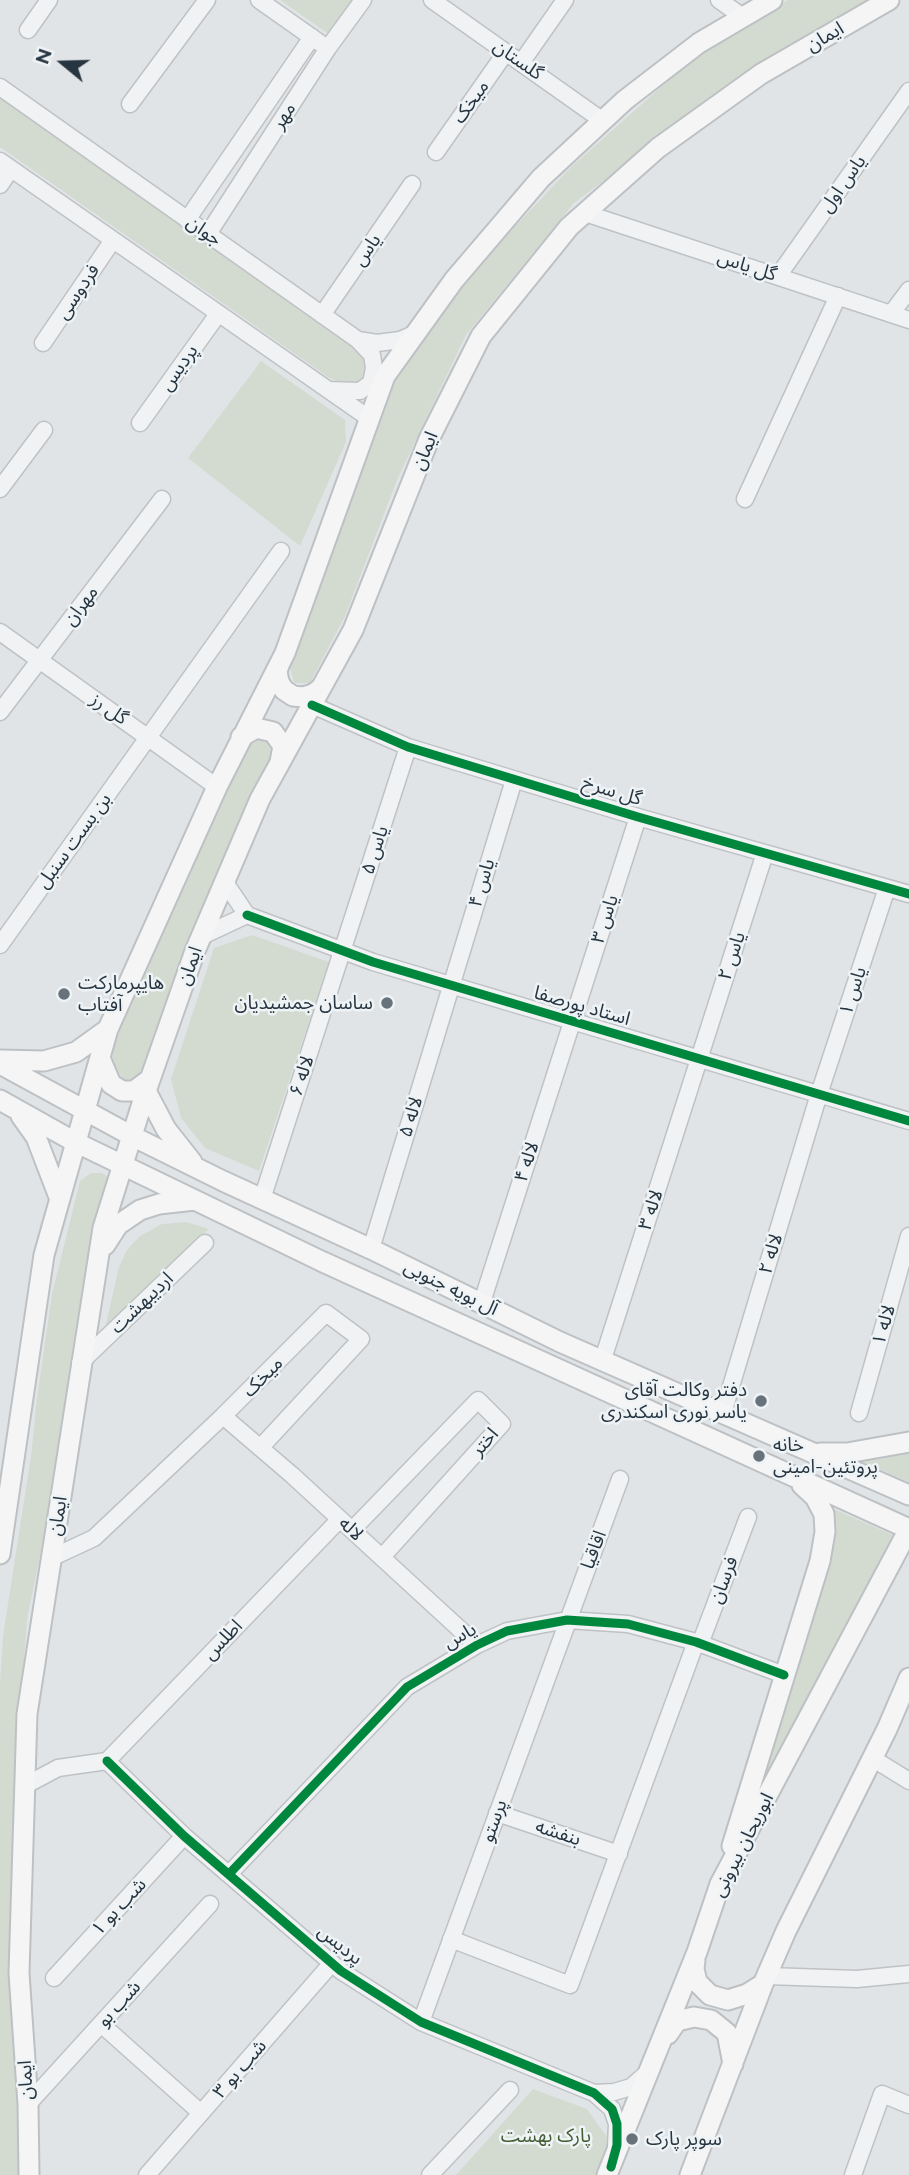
<!DOCTYPE html>
<meta charset="utf-8">
<style>
body{margin:0}
#map{position:relative;width:909px;height:2175px;overflow:hidden;background:#e1e4e7;font-family:Raleway,sans-serif}
canvas{display:block}
.north{position:absolute;left:28px;top:28px;width:70px;height:70px;-webkit-text-stroke:5px #eef3f6;paint-order:stroke;rotate:289deg;font-size:19px;font-weight:700;line-height:28px;text-align:center;color:#273541}
.north::after{content:'';display:block;margin:auto;width:24px;height:32px;background:#273541;clip-path:polygon(50% 0,100% 100%,50% 72%,0 100%)}
</style>
<div id="map">
<canvas width="909" height="2175"></canvas>
<div class="north">N</div>
</div>
<script>
const context = document.querySelector('canvas').getContext('2d');
context.lineJoin = 'round';
function paint(path, color) {
  context.fillStyle = color;
  context.fill(path, 'evenodd');
}
function shape(rows) {
  const path = new Path2D();
  for (const r of rows) {
    path.moveTo(r[0], r[1]);
    for (let i = 2; i < r.length; i += 2) path.lineTo(r[i], r[i + 1]);
  }
  return path;
}
function trace(path, color, width, dash) {
  context.strokeStyle = color;
  context.lineWidth = width;
  context.lineCap = dash ? 'butt' : 'round';
  context.setLineDash(dash || []);
  context.stroke(path);
}
function write(font, color, halo, rows, align = 'center') {
  context.font = font + ' Raleway,"Noto Sans Arabic",sans-serif';
  context.lineWidth = 5;
  context.setLineDash([]);
  context.textBaseline = 'middle';
  context.strokeStyle = halo;
  context.fillStyle = color;
  for (const [text, x, y, turn = 0] of rows) {
    context.save();
    context.translate(x, y);
    context.rotate((+turn || 0) * Math.PI / 180);
    context.textAlign = isNaN(turn) ? turn : align;
    if (halo) context.strokeText(text, 0, 0);
    context.fillText(text, 0, 0);
    context.restore();
  }
}
paint(shape([
 [280,0,354,0,330,35],
 [788,0,872,0,756,67,574,203,466,335,397,480,345,616,310,683,294,683,290,667,393,384,467,278,569,169,699,53],
 [0,98,365,355,368,371,362,383,349,387,328,377,0,147],
 [261,361,345,420,346,442,300,546,188,458],
 [253,738,265,738,273,756,193,929,147,1064,129,1084,120,1075,112,1062,116,1032,241,757],
 [252,935,329,962,259,1171,205,1148,181,1118,171,1079,214,948],
 [91,1173,102,1173,111,1179,59,1464,27,1619,16,1785,11,1929,11,1975,21,2175,0,2175,0,1682,3,1636,31,1456,37,1398,52,1294,80,1181],
 [186,1222,209,1229,105,1328,119,1267,127,1250,140,1236,162,1224],
 [909,1452,909,1482,856,1459,881,1459],
 [829,1507,893,1535,749,1814],
 [533,2089,587,2109,609,2140,595,2175,456,2175]
]), '#d3dbd1');
const minor = shape([
 [259,0,320,43],
 [432,0,603,121],
 [719,0,743,17],
 [28,30,49,0],
 [521,63,565,0],
 [0,87,358,340,377,343,400,340,416,333],
 [130,104,207,0],
 [436,152,506,52],
 [0,161,370,419],
 [0,185,11,169],
 [585,213,909,320],
 [187,220,312,37],
 [208,234,328,48,363,0],
 [778,276,909,91],
 [891,314,909,290],
 [322,315,412,184],
 [43,343,113,240],
 [329,390,360,391,371,383,374,368,372,355,358,340],
 [140,423,218,314],
 [0,489,44,430],
 [745,499,838,296],
 [0,632,217,787],
 [312,705,408,747,638,817,909,894],
 [0,712,162,499],
 [247,915,373,962,909,1121],
 [200,937,247,915,224,881],
 [0,945,281,551],
 [262,1199,408,747],
 [371,1249,514,780],
 [482,1302,638,817],
 [602,1362,765,853],
 [80,1363,205,1243],
 [723,1413,819,1094,887,888],
 [859,1413,909,1236],
 [223,1416,292,1475,477,1645],
 [352,1530,478,1400,502,1424,382,1557],
 [51,1558,94,1538,223,1416,326,1313,361,1339,260,1448],
 [700,1644,748,1517],
 [872,1758,909,1781],
 [107,1761,184,1836,341,1971,421,2022,594,2093,612,2109,617,2124,616,2146],
 [107,1761,340,1519],
 [26,1785,58,1768,107,1761],
 [497,1813,619,1854],
 [229,1874,407,1687,477,1645,507,1631,567,1620,628,1624,696,1642,784,1675],
 [451,1939,570,1985,696,1642],
 [767,1976,857,1979,909,1974],
 [54,1978,184,1836],
 [421,2022,620,1479],
 [101,2024,201,2113],
 [594,2093,614,2092,631,2087,648,2072],
 [28,2104,210,1904],
 [147,2175,332,1963],
 [430,2175,510,2090],
 [853,2175,882,2094,909,2105]
]);
const major = shape([
 [280,663,277,671,279,682,284,690,293,696,303,697,313,694,321,688],
 [241,737,256,728,273,732,283,746,280,762],
 [100,1058,111,1084,122,1091,134,1091,150,1079],
 [0,1060,44,1061,76,1052,108,1029],
 [0,1064,132,1136,223,1181,371,1249,560,1342,909,1495],
 [146,1091,166,1129,192,1162],
 [0,1100,75,1142,321,1261,909,1529],
 [21,1116,36,1137,59,1197],
 [105,1245,118,1225,140,1210,159,1204,195,1200],
 [820,1453,847,1453,909,1442],
 [0,1554,44,1255,108,1029,217,787,285,653,385,376,454,280,541,178,625,100,699,43,772,0],
 [732,1846,820,1561,825,1532,824,1514,815,1497,802,1485],
 [695,1960,694,1969,697,1982,710,1995,728,2000,747,1994,763,1984],
 [668,2034,677,2021,694,2017,711,2020,727,2033,733,2064],
 [29,2175,28,2104,19,1973,27,1714,103,1228,146,1091,195,951,260,799,353,630,429,439,481,336,569,227,658,148,761,74,889,0],
 [607,2175,697,1952,720,1884,909,1529],
 [690,2175,763,1984,786,1931,887,1729,909,1678]
]);
trace(minor, '#bfc2c5', 19);
trace(major, '#bdc1c4', 23);
trace(minor, '#f1f2f3', 16);
trace(major, '#f5f5f6', 19);
trace(shape([
 [312,705,408,747,638,817,909,894],
 [247,915,373,962,909,1121],
 [107,1761,184,1836,341,1971,421,2022,594,2093,612,2109,617,2124,617,2145,611,2167],
 [229,1874,407,1687,477,1645,507,1631,567,1620,628,1624,696,1642,784,1675]
]), '#00873e', 9);
for (const [x, y, r, color] of [
 [64,994,7,"#68727b"],
 [387,1003,7,"#68727b"],
 [761,1401,7,"#68727b"],
 [759,1456,7,"#68727b"],
 [632,2139,7,"#68727b"]
]) {
  const dot = new Path2D();
  dot.arc(x, y, r, 0, 2 * Math.PI);
  context.fillStyle = color;
  context.fill(dot);
  trace(dot, '#eef3f6', 2.5);
}
write('19px', '#273541', '#eef3f6', [
 ["ایمان",825,37,-30],
 ["گلستان",518,60,35],
 ["میخک",471,102,-55],
 ["مهر",284,116,-57],
 ["یاس اول",843,184,-55],
 ["جوان",204,231,35],
 ["یاس",367,250,-55],
 ["گل یاس",747,266,18],
 ["فردوسی",78,292,-56],
 ["پردیس",179,368,-55],
 ["ایمان",425,451,-67],
 ["مهران",81,606,-53],
 ["گل رز",109,709,35],
 ["گل سرخ",612,791,17],
 ["بن بست سنبل",74,841,-54],
 ["یاس ۵",375,850,-72],
 ["یاس ۴",482,883,-73],
 ["یاس ۳",605,919,-72],
 ["یاس ۲",732,956,-72],
 ["ایمان",190,966,-70],
 ["یاس ۱",853,991,-72],
 ["استاد پورصفا",582,1006,16],
 ["لاله ۶",302,1076,-72],
 ["لاله ۵",411,1117,-73],
 ["لاله ۴",527,1162,-72],
 ["لاله ۳",651,1210,-72],
 ["لاله ۲",771,1254,-73],
 ["آل بویه جنوبی",451,1288,26],
 ["اردیبهشت",142,1303,-44],
 ["لاله ۱",884,1325,-74],
 ["میخک",263,1377,-45],
 ["اختر",485,1442,-48],
 ["ایمان",58,1516,-81],
 ["لاله",351,1529,43],
 ["اقاقیا",594,1550,-69],
 ["فرسان",724,1580,-69],
 ["یاس",460,1636,-29],
 ["اطلس",223,1640,-46],
 ["پرستو",494,1821,-70],
 ["بنفشه",558,1833,18],
 ["ابوریحان بیرونی",743,1845,-63],
 ["شب بو ۱",119,1907,-47],
 ["پردیس",340,1945,39],
 ["شب بو",119,2004,-48],
 ["شب بو ۳",240,2069,-49],
 ["ایمان",26,2080,-93]
]);
write('19px', '#273541', '#eef3f6', [
 ["هایپرمارکت",78,983],
 ["آفتاب",78,1005],
 ["ساسان جمشیدیان",373,1003,"right"],
 ["دفتر وکالت آقای",747,1390,"right"],
 ["یاسر نوری اسکندری",747,1412,"right"],
 ["خانه",773,1445],
 ["پروتئین-امینی",773,1467],
 ["سوپر پارک",646,2139]
], 'left');
write('19px', '#435d33', '#eef3f6', [
 ["پارک بهشت",546,2136]
]);
</script>
